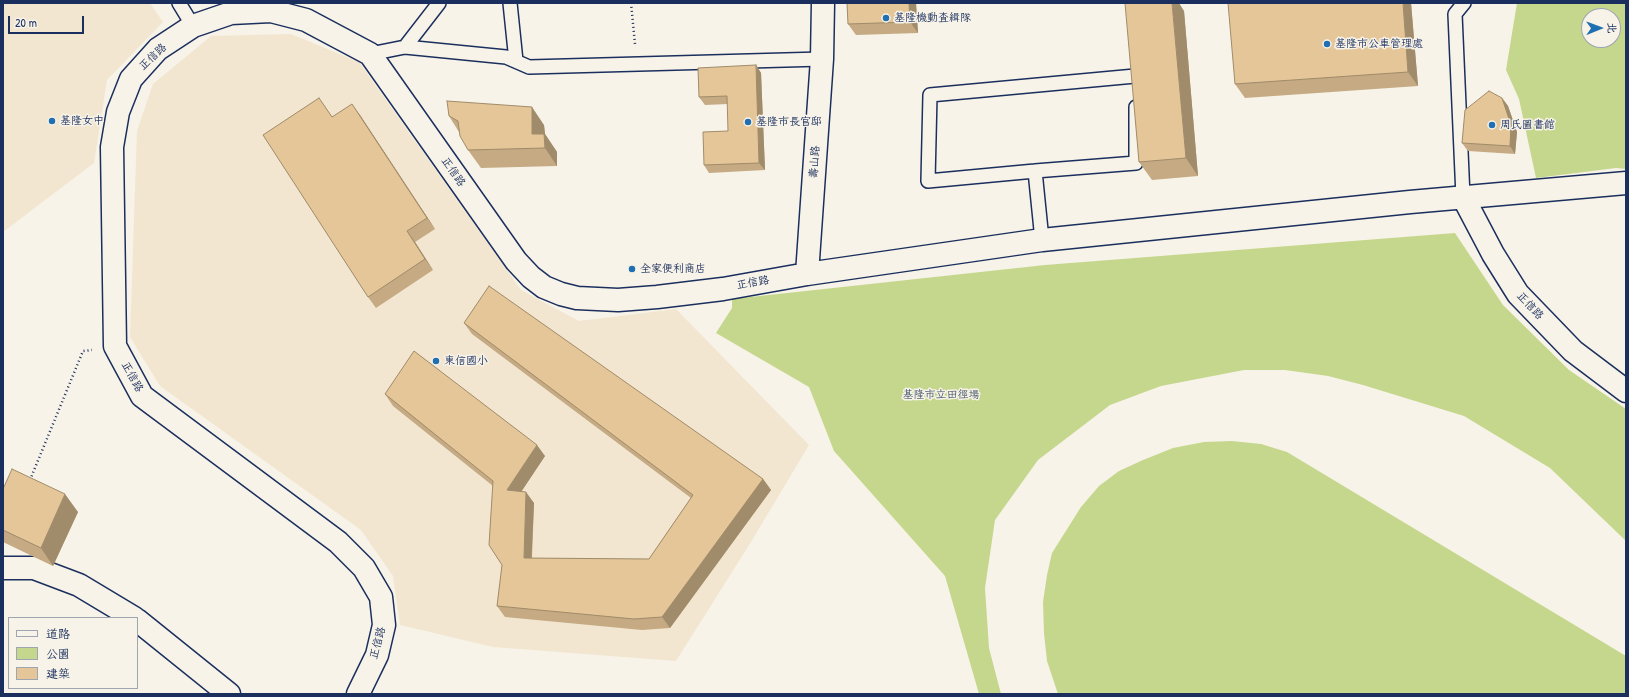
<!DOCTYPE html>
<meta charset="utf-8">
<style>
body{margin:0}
#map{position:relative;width:1629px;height:697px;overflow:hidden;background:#f7f3e8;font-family:"Patrick Hand","LXGW WenKai TC",sans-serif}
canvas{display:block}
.frame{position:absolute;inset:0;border:4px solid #1b2f5e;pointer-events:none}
.legend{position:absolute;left:8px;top:617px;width:130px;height:72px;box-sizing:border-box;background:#f7f3e8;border:1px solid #9fa5b1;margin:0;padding:5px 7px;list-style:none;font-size:12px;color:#1b2f5e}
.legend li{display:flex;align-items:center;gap:8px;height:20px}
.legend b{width:20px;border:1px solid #9fa5b1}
.north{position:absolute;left:1581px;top:8px;width:40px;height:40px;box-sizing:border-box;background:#f7f3e8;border:1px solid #9fa5b1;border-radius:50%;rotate:89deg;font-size:11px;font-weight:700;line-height:16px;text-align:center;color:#1b2f5e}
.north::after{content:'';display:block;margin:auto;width:14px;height:18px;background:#1f6fb2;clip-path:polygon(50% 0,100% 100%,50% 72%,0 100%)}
.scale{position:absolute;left:8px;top:16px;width:76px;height:18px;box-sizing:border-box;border:2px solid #1b2f5e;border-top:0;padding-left:5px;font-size:12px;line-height:14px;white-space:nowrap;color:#1b2f5e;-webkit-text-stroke:3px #f7f3e8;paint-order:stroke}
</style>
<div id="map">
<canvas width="1629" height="697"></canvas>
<div class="frame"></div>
<ul class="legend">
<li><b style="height:5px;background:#f7f3e8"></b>道路</li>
<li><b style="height:11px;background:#c5d78c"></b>公園</li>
<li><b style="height:11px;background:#e5c698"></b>建築</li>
</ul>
<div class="north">北</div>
<div class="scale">20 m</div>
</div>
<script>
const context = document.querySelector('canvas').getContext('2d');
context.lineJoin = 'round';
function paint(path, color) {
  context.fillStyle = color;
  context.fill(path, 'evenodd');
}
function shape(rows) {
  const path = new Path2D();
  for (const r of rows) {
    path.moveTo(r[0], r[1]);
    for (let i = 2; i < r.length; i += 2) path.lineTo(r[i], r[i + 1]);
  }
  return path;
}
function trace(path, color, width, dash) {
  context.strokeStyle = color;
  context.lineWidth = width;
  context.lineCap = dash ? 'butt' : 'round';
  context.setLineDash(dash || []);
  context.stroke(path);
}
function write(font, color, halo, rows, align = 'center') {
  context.font = font + ' "Patrick Hand","LXGW WenKai TC",sans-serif';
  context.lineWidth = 3;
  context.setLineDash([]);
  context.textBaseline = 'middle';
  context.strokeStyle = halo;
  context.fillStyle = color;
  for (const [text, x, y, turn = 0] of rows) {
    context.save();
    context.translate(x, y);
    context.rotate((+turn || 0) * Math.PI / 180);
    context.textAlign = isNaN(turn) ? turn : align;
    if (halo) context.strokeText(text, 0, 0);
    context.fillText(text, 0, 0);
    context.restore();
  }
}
paint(shape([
 [3,3,150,3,163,22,107,80,94,163,3,232],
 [291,34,359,62,521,290,579,321,676,309,809,445,751,542,676,661,493,647,400,625,393,576,361,530,160,386,130,337,137,131,153,84,211,36]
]), '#f2e6d0');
paint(shape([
 [1517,3,1626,3,1626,169,1616,168,1536,178,1519,99,1506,70],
 [1589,16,1613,16,1613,40,1589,40],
 [1455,233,1503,305,1569,370,1626,409,1626,541,1550,468,1464,416,1363,385,1328,376,1285,370,1244,370,1161,386,1110,405,1038,460,995,520,985,588,989,648,1001,694,979,694,945,576,834,451,809,387,716,333,732,308,732,299,1045,265],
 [1232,441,1261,444,1287,452,1626,656,1626,694,1058,694,1047,661,1044,633,1043,602,1047,575,1052,553,1081,507,1099,486,1119,471,1143,460,1173,448,1204,442]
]), '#c5d78c');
const lane = shape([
 [179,3,193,26],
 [510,3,516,61],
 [405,47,439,3],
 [370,54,405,47,506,57,529,67,822,59],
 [1035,171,928,181,930,95,1135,76],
 [1463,197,1455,14,1464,3],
 [1042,240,1035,171,1136,163,1136,107]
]);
const street = shape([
 [1463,197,1493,254,1518,294,1573,351,1626,391],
 [807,274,822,59,823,3],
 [3,568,34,568,79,585,134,618],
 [137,620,229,694],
 [358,694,377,655,384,625,381,597,364,568,338,542,142,396,115,346,112,147,118,112,131,79,158,49,193,26,231,13,271,11,306,20,370,54,516,261,531,277,544,287,561,294,577,298,618,300,657,297,723,289,807,274,1042,240,1410,202,1626,183]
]);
trace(lane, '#1b2f5e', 16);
trace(street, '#1b2f5e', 25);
trace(shape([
 [631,3,635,44],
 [30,480,83,351,92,350]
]), '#1b2f5e', 2.5, [1, 3]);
trace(lane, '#f7f3e8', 13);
trace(street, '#f7f3e8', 22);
paint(shape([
 [847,3,916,3,918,33,856,35,848,24],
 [1411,3,1418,86,1245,98,1235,84],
 [1184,11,1198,176,1152,180,1139,162],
 [756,65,761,73,765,170,709,173,704,165,728,131,728,104,705,105,699,97],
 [319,98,332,117,360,115,435,229,415,242,433,270,376,308,368,297],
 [1502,98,1508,106,1517,132,1515,154,1468,151,1462,143],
 [449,116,544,125,545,134,557,152,557,166,481,168,468,150,459,132],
 [464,323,763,479,771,490,670,628,642,630,505,617,497,606,502,565,493,486,393,406,385,394,545,456,521,492,534,503,532,558,649,559,691,498,472,334],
 [3,489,78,512,53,566,3,542]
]), '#c5aa83');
paint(shape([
 [909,3,916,3,918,33,910,22],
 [1172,3,1179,3,1184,11,1198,176,1186,158],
 [1403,3,1411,3,1418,86,1408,72],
 [756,65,761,73,765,170,759,163],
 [1502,98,1508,106,1517,132,1515,154,1510,146],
 [352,104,360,115,435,229,427,218],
 [532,107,544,125,545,134,557,152,557,166,545,148,532,134],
 [407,231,415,242,433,270,425,259],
 [537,445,545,456,515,501,507,490],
 [763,479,771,490,670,628,662,617],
 [526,492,534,503,531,569,524,558],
 [65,494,78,512,53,566,41,548]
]), '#a08b6a');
const building = shape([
 [847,3,909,3,910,22,848,24,847,3],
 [1125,3,1172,3,1186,158,1139,162,1125,3],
 [1228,3,1403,3,1408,72,1235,84,1228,3],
 [756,65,759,163,704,165,703,132,728,131,727,96,699,97,698,68,756,65],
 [1489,91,1502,98,1511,125,1510,146,1462,143,1465,110,1489,91],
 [319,98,332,117,352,104,427,218,407,231,425,259,368,297,263,135,319,98],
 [447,101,532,107,532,134,544,134,545,148,468,150,460,136,458,121,449,116,447,101],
 [489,286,763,479,662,617,634,619,497,606,502,565,489,545,493,481,385,394,414,351,537,445,507,490,526,492,524,558,649,559,693,495,464,323,489,286],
 [12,469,65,494,41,548,3,530,3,489,12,469]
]);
paint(building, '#e5c698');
trace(building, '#a08b6a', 1);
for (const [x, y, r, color] of [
 [886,18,4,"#1f6fb2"],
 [1327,44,4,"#1f6fb2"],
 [52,121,4,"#1f6fb2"],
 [748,122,4,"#1f6fb2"],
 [1492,125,4,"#1f6fb2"],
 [632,269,4,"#1f6fb2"],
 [436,361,4,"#1f6fb2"]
]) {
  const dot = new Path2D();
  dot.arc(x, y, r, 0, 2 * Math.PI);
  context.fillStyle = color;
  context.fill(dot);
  trace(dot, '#f7f3e8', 1.5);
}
write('11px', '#1b2f5e', '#f7f3e8', [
 ["基隆機動查緝隊",894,18],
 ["基隆市公車管理處",1335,44],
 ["基隆女中",60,121],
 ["基隆市長官邸",756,122],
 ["周氏圖書館",1500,125],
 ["全家便利商店",640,269],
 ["東信國小",444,361]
], 'left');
write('11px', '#1b2f5e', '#f7f3e8', [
 ["正信路",153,57,-43],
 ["壽山路",815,162,-86],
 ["正信路",453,172,55],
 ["正信路",753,283,-10],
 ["正信路",1530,306,47],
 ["正信路",132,377,61],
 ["正信路",378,643,-75]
]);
write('11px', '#46596a', '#f7f3e8', [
 ["基隆市立田徑場",941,395]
]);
</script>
